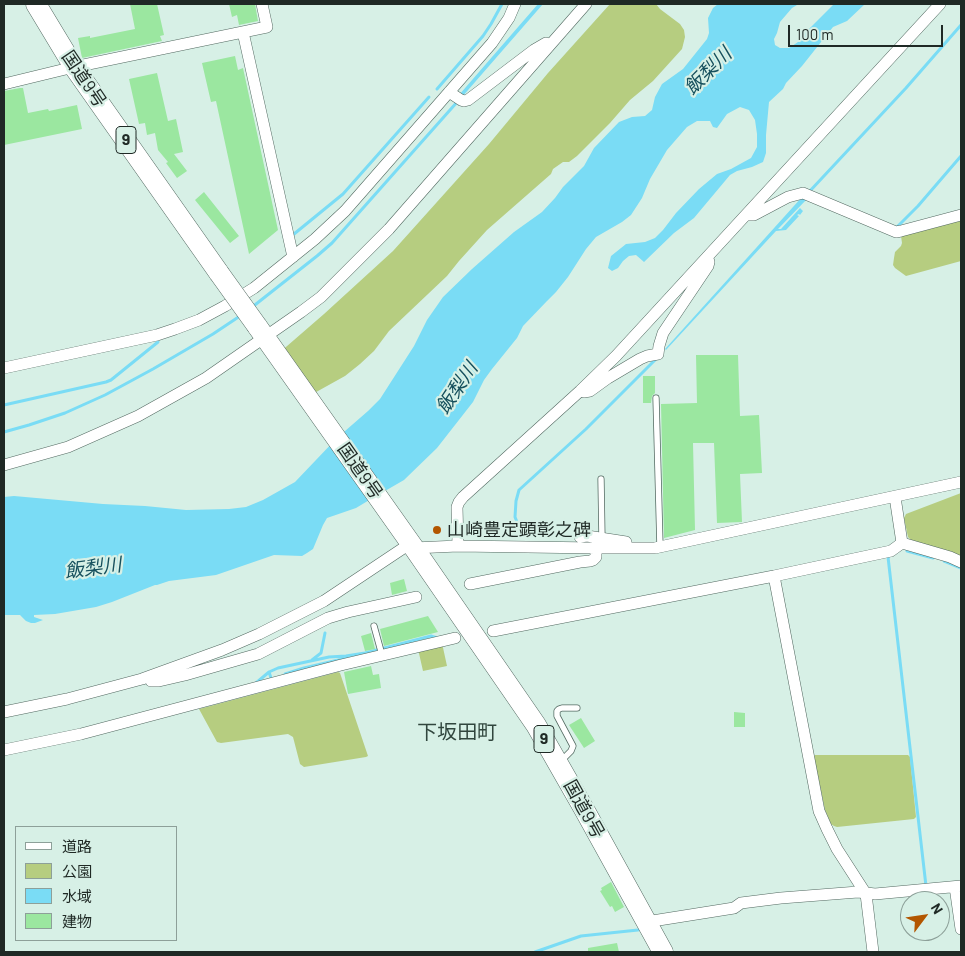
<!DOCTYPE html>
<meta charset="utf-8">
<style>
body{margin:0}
#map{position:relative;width:965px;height:956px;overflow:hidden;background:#d7f0e6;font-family:Barlow,"Noto Sans JP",sans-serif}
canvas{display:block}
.frame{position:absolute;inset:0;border:5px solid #1f2925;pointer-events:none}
.legend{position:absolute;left:15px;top:826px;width:162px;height:115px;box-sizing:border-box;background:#d7f0e6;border:1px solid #8da099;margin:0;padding:6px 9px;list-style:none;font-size:15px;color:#1f2925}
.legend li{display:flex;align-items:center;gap:10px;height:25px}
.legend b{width:25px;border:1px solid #8da099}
.north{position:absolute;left:900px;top:891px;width:50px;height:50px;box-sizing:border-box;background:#d7f0e6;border:1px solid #8da099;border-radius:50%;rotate:59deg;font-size:14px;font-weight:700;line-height:20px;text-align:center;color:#1f2925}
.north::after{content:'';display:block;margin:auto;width:18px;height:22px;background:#b35600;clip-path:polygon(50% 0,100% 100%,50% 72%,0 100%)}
.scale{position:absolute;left:788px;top:25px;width:155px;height:22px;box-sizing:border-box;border:2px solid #1f2925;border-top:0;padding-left:6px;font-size:15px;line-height:18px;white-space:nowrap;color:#1f2925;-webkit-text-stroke:4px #d7f0e6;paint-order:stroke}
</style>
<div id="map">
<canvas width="965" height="956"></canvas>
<div class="frame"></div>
<ul class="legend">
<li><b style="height:6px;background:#fff"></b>道路</li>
<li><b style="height:14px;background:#b6cd80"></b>公園</li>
<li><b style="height:14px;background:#7adcf5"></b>水域</li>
<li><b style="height:14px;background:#9be7a0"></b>建物</li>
</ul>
<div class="north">N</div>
<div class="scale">100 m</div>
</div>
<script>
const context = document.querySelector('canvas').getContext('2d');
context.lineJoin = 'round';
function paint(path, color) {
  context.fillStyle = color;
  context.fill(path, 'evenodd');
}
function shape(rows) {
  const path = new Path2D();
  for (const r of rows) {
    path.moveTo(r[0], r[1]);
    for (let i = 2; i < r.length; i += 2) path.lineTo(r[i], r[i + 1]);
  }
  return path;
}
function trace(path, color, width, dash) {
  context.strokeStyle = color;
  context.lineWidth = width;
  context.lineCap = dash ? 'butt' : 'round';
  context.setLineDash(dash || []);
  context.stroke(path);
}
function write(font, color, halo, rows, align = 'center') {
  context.font = font + ' Barlow,"Noto Sans JP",sans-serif';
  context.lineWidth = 4.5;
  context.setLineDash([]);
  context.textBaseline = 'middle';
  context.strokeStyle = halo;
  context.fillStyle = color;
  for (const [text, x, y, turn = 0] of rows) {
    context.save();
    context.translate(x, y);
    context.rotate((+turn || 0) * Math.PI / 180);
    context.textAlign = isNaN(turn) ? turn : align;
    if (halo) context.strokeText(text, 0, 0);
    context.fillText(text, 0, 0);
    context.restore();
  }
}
paint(shape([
 [610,4,656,4,660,9,680,24,684,30,685,37,682,49,653,81,630,100,610,123,577,156,569,162,563,162,553,169,551,174,487,230,459,261,447,276,389,331,374,351,360,364,345,376,309,396,279,353,324,314,393,251,489,144,548,73],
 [961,220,961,261,906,276,895,268,893,265,894,258,895,252,901,246,902,243,901,236],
 [961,493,961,556,911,540,908,537,904,518,906,514],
 [442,643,447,666,423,671,418,649],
 [338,672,340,673,368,756,366,757,304,767,300,764,293,737,288,734,221,743,217,742,199,709],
 [815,755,908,755,910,757,916,817,914,819,837,827,834,826,831,824,825,810,814,757]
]), '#b6cd80');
paint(shape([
 [538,4,543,4,462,97,459,95],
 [718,4,806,4,797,5,792,8,780,22,777,33,774,39,775,45,780,48,789,48,801,40,806,32,834,4,865,4,847,21,833,27,802,66,786,83,783,89,769,102,766,135,766,153,763,162,752,167,737,171,730,175,694,218,674,233,644,262,636,255,629,256,623,261,618,268,612,271,608,268,611,256,626,244,645,242,655,238,663,230,676,213,699,189,717,174,731,169,751,158,757,147,757,134,755,120,749,110,740,107,727,114,717,128,713,127,710,121,697,121,687,127,667,150,650,179,642,198,631,215,622,222,596,237,586,249,568,277,556,292,547,301,523,326,517,338,492,369,484,380,473,402,437,448,404,480,378,495,337,438,368,411,380,399,414,346,427,320,443,297,472,269,514,232,542,212,555,198,563,187,584,166,594,148,619,122,632,117,645,116,652,110,655,97,662,84,683,69,707,39,709,33,708,18,713,8],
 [802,197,807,199,778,229,781,229,800,208,803,211,800,215,799,214,797,215,799,216,786,230,776,231,666,350,665,349],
 [336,439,376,496,356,508,327,518,323,525,313,549,307,553,302,556,274,555,216,575,169,581,157,585,155,585,112,602,96,607,55,614,34,615,34,617,43,620,35,623,31,623,26,621,20,615,4,615,4,497,14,496,103,504,145,506,186,510,229,509,246,507,263,500,295,482]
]), '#7adcf5');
trace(shape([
 [437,89,483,36,491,24,502,4],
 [809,192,906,88,961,25],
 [897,227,918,206,961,156],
 [294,234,343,194,429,97],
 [251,308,317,256,332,243,458,101],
 [4,405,106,382,111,380,158,342],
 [4,432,29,425,65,413,105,395,153,369,213,334,240,316],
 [517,522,515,517,516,501,519,490,586,429,655,360],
 [907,551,933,558],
 [888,557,926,886],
 [944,561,961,568],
 [312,660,321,653,325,633],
 [269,672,271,678,273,679],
 [285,674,304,668,347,658],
 [256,683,269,672,278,668,329,657,346,656,365,653,431,636,437,638],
 [535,952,581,936,638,930]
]), '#7adcf5', 3);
paint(shape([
 [130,4,157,4,164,35,160,36,162,41,82,58,78,38,90,36,90,38,135,29],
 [229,4,255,4,258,21,239,25,237,15,232,17],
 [235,56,238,70,243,68,278,230,249,254,216,101,211,102,202,63],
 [157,73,168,121,176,119,183,152,174,154,187,171,177,178,166,163,168,162,158,150,155,133,147,135,145,123,139,124,129,79],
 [20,88,23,88,28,113,48,109,49,111,77,105,82,129,4,145,4,91],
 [204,192,239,236,230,243,195,200],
 [696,355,738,355,740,416,759,415,762,473,740,474,742,522,717,523,714,443,693,443,695,530,664,538,661,404,697,403],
 [643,376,655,376,655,393,652,396,651,403,643,403],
 [404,579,407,591,392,595,390,583],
 [428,616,438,632,384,646,380,629],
 [371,633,375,649,365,651,361,636],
 [371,666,373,675,379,674,381,688,348,694,344,672],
 [734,712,745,713,745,727,734,727],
 [581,718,595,741,584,748,569,725],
 [611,882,624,907,615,912,612,906,610,907,600,891,602,890,601,888],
 [617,943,619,952,588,952,588,948]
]), '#9be7a0');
const lane = shape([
 [656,398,660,547],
 [601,479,602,539],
 [374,626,382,655],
 [561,761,571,751,573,746,557,716,557,711,559,709,562,708,577,708]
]);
const street = shape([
 [243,32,293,257],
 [4,84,74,67,267,27,262,4],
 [449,92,461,100,464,101,468,100,534,50,546,43,550,45],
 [746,215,754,215,788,197,803,193,896,232,901,231,961,215],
 [4,368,157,335,175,329,199,320,225,306,254,288,315,239,345,211,492,43,509,18,515,4],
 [584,392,590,391,608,378,640,359,647,356,658,354,659,346,663,333,708,266,709,262,708,259],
 [4,465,68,447,138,416,206,378,301,312,321,297,389,229,586,4],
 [895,497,902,543,950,557,961,562],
 [580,537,587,536,626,542],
 [458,546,457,507,459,502,463,497,580,391,616,356,940,4],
 [414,548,458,546,596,548,655,548,961,482],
 [470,584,580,562,590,561,593,560,596,557,596,548],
 [493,631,774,576],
 [151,681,159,681,185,675,258,654,328,618,348,612,416,597],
 [4,712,67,699,142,679,222,650,259,634,324,601,411,543],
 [4,750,81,734,341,665,455,638],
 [955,887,961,929],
 [646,922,734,908,741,903,781,898,858,892,875,894,961,886],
 [873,952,866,894,837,849,827,829,819,811,774,576,891,551,902,543]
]);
const highway = shape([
 [36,4,74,67,219,273],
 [257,326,414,548,536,725,584,809,663,952]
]);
trace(lane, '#536961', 7);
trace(street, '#536961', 12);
trace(highway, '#536961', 21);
trace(lane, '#fff', 5.5);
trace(street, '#fff', 11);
trace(highway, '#fff', 20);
const highwayBridge = shape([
 [219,273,257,326]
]);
trace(highwayBridge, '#536961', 21, []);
trace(highwayBridge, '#fff', 20);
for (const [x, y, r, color] of [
 [437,530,5,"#b35600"]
]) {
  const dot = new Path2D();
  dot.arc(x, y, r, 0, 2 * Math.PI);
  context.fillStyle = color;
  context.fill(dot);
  trace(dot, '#d7f0e6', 2);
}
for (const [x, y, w] of [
 [126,140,20],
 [544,739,20]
]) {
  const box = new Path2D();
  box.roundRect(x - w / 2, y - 13.5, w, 27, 4);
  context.fillStyle = '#d7f0e6';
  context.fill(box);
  trace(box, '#1f2925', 1);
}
write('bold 16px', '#1f2925', null, [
 ["9",126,140],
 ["9",544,739]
]);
write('18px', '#1f2925', '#d7f0e6', [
 ["国道9号",84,79,56],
 ["国道9号",360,471,55],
 ["国道9号",584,809,61]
]);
write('18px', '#1f2925', '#d7f0e6', [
 ["山崎豊定顕彰之碑",447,530]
], 'left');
write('italic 19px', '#16505d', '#d7f0e6', [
 ["飯梨川",708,71,-45],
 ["飯梨川",457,388,-56],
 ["飯梨川",93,568,-7]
]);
write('20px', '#31463e', '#d7f0e6', [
 ["下坂田町",457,732]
]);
</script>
